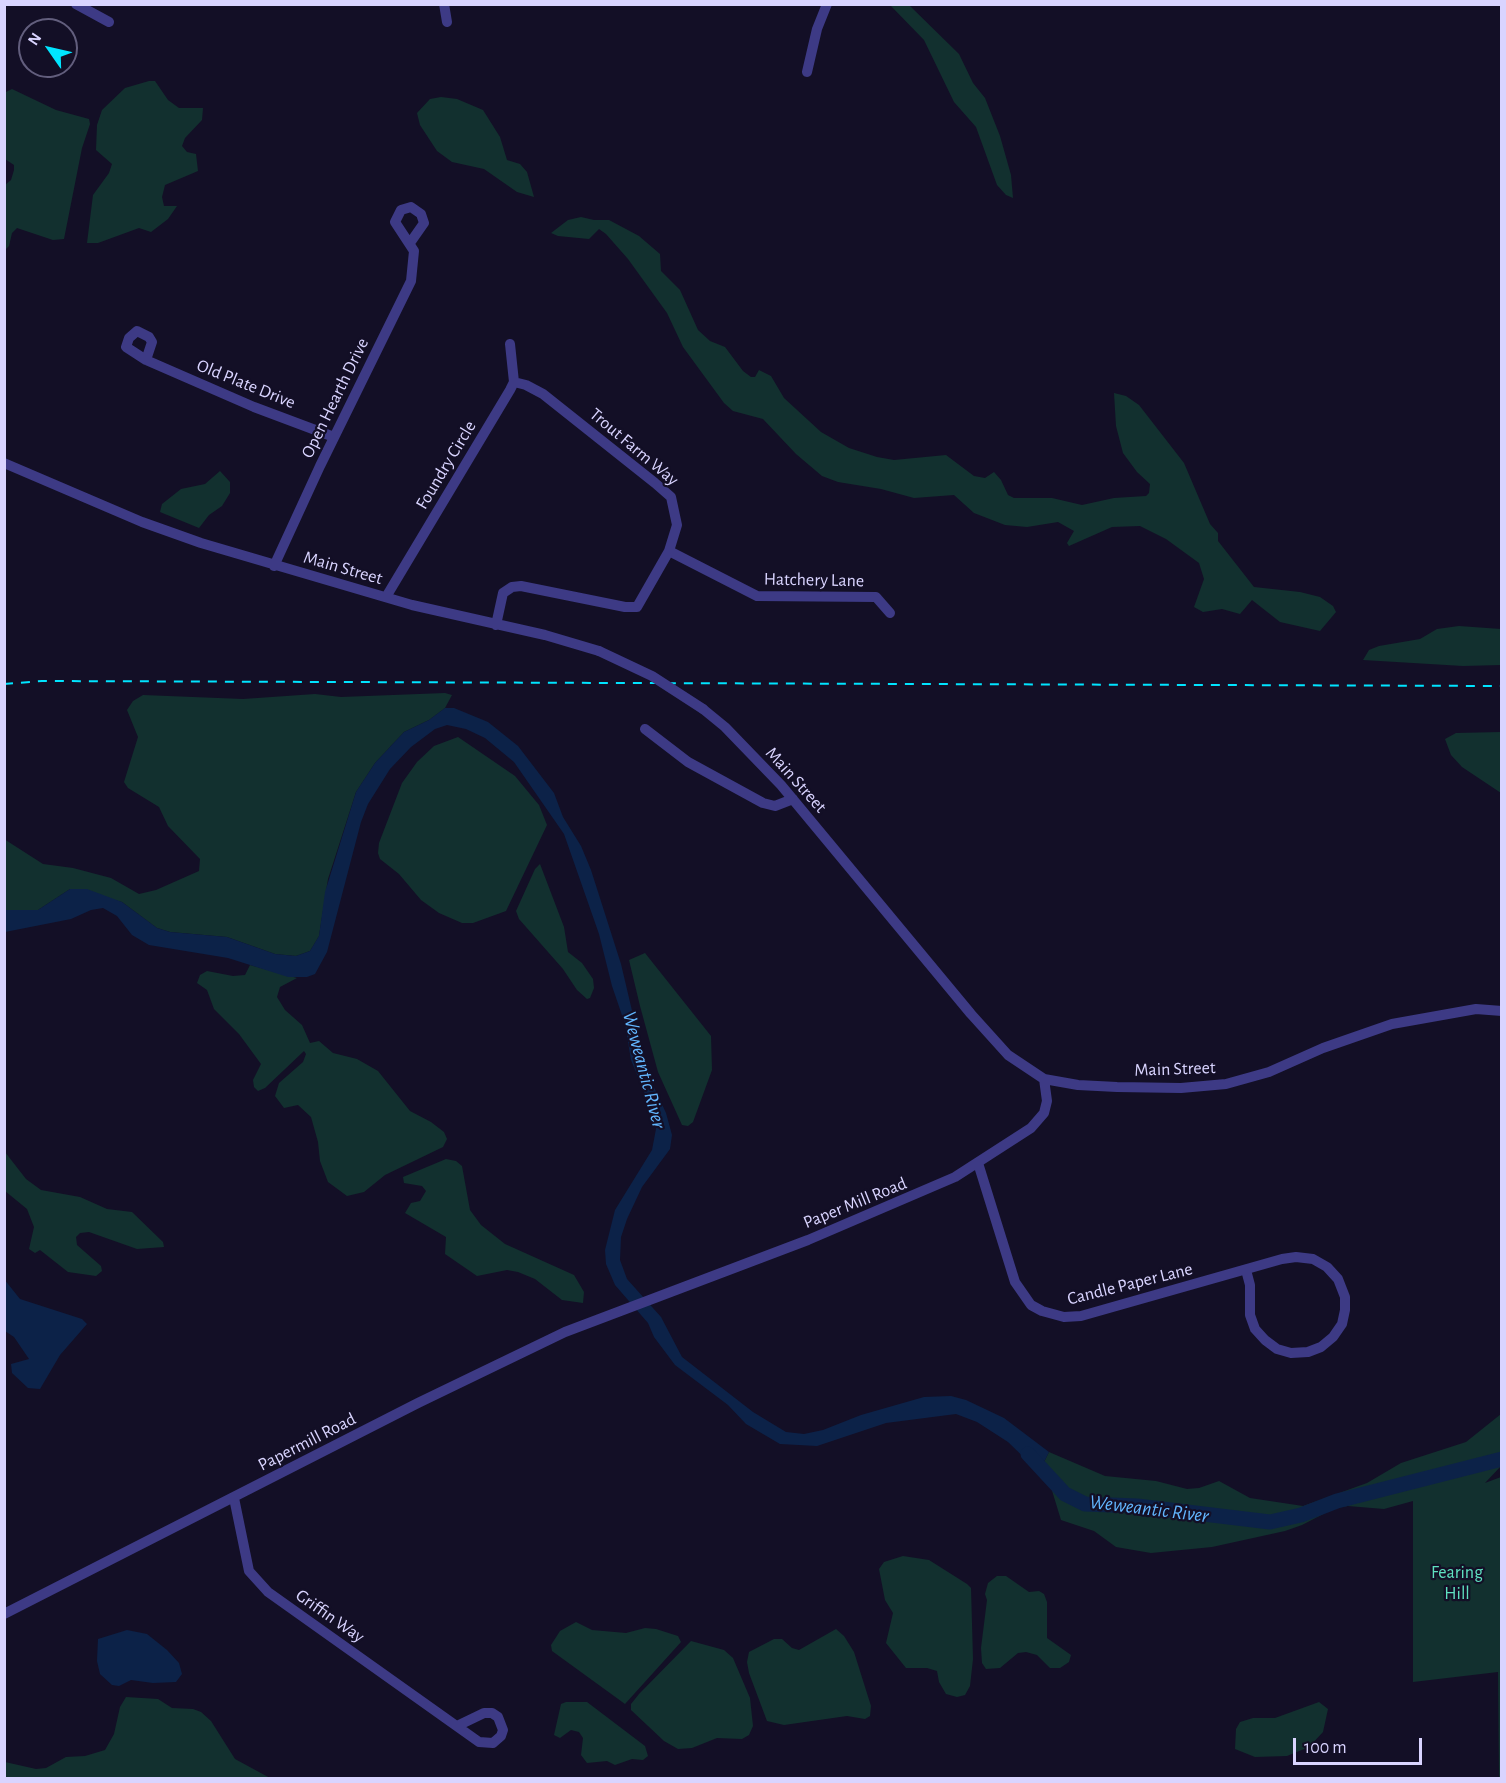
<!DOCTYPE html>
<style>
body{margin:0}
#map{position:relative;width:1506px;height:1783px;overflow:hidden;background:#130f26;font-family:"Alegreya Sans",sans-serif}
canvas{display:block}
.frame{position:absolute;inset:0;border:6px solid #d9d4ff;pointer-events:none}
.north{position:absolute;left:18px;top:18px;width:60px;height:60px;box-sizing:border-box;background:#130f26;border:2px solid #625e7d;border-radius:50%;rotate:304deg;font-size:16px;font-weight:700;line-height:24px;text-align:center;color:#d9d4ff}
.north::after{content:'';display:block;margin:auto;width:21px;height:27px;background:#00e5ff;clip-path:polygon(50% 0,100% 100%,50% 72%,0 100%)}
.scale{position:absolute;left:1293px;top:1738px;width:129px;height:27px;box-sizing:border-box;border:3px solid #d9d4ff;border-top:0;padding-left:8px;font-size:18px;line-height:21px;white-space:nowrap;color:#d9d4ff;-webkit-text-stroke:4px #130f26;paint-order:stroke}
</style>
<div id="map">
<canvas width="1506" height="1783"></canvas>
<div class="frame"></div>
<div class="north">N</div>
<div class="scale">100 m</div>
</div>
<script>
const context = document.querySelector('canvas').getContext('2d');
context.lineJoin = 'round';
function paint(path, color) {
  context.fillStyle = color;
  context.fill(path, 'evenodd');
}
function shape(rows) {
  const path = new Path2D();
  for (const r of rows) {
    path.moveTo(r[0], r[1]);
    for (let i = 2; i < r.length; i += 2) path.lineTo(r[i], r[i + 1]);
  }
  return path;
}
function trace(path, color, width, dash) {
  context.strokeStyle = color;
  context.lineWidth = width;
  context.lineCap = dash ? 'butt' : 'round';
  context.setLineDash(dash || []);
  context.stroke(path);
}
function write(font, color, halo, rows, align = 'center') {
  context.font = font + ' "Alegreya Sans",sans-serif';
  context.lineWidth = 4.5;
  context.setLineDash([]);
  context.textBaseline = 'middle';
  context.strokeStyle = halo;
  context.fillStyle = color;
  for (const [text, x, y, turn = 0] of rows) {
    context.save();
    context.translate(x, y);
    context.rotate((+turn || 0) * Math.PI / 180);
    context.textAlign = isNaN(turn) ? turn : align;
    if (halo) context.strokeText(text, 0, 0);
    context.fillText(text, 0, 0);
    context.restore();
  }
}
paint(shape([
 [890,5,909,5,959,54,973,83,985,98,1000,136,1011,175,1013,198,1006,195,997,185,976,127,954,102,924,40],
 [149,81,155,81,168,100,179,108,203,108,202,120,185,138,182,146,187,152,196,154,198,171,165,185,162,197,164,206,177,206,168,219,151,232,139,228,98,243,87,243,93,195,109,173,112,164,96,150,97,125,102,110,125,88],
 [12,89,56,110,89,119,90,124,82,148,64,239,53,240,17,228,12,233,9,246,5,250,5,185,11,180,14,170,14,165,5,159,4,93],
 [441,97,457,99,483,110,500,137,507,160,520,164,527,172,534,197,517,192,484,169,452,162,437,151,420,125,417,113,430,99],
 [581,217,594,220,609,220,639,236,660,254,661,271,680,290,698,330,710,341,725,347,743,371,751,377,755,377,759,370,771,376,784,398,821,432,849,448,877,457,894,460,946,455,974,476,985,478,994,472,1001,480,1008,495,1014,498,1052,498,1082,505,1114,498,1146,496,1149,493,1150,484,1137,472,1123,453,1116,426,1114,393,1126,396,1139,405,1184,463,1210,524,1218,533,1218,541,1254,587,1300,592,1320,597,1333,606,1336,612,1320,631,1280,622,1252,600,1240,614,1222,609,1203,612,1194,607,1204,579,1199,563,1166,539,1140,526,1112,527,1069,546,1067,543,1074,531,1058,522,1027,527,1005,525,974,513,954,495,914,498,881,489,838,482,822,476,796,454,763,419,733,411,724,403,683,347,667,313,628,259,606,234,599,229,589,239,558,236,551,233,568,220],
 [220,471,230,482,230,493,222,506,209,515,199,528,160,512,162,504,181,489,205,484],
 [1459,626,1501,629,1501,665,1463,666,1363,660,1369,650,1379,646,1420,639,1437,629],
 [445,693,452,695,445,708,429,720,404,732,375,763,356,792,328,879,319,936,310,951,296,956,275,954,227,937,170,932,157,928,122,902,70,889,38,910,5,910,4,839,43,864,73,868,111,878,139,894,156,890,199,871,200,859,168,826,159,807,128,788,124,782,138,737,127,710,133,701,143,695,243,699,315,694,341,697],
 [1501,732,1502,732,1501,793,1462,767,1451,755,1445,739,1456,733],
 [458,737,515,776,539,805,547,825,506,911,473,923,462,923,439,913,421,900,399,874,380,859,378,853,379,843,402,783,417,762,434,746],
 [540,864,564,927,568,952,582,963,593,979,594,988,590,998,587,999,577,990,563,969,519,919,516,911,535,869],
 [645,953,711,1036,712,1070,693,1122,688,1126,682,1125,658,1072,640,1006,629,960],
 [250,965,297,978,280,987,277,997,285,1010,302,1025,310,1043,319,1041,333,1053,357,1059,378,1071,410,1111,431,1122,444,1132,447,1139,443,1147,385,1175,364,1192,347,1196,328,1182,320,1161,318,1142,311,1117,298,1105,284,1108,275,1096,279,1083,303,1062,306,1054,304,1051,265,1088,258,1091,254,1087,253,1080,261,1064,239,1034,214,1009,207,990,197,983,200,975,207,971,233,976,245,975],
 [5,1152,26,1179,41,1190,80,1197,107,1209,132,1212,163,1242,164,1247,137,1249,89,1232,80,1233,76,1237,77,1245,101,1266,102,1271,96,1276,68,1272,40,1250,35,1253,29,1249,34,1227,27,1209,5,1191],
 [446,1159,456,1161,462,1166,470,1210,481,1225,505,1244,574,1275,584,1292,583,1303,562,1300,535,1279,518,1272,507,1270,477,1276,445,1254,446,1237,405,1213,411,1203,420,1201,426,1191,422,1186,404,1183,403,1177],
 [1501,1414,1501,1466,1485,1483,1501,1477,1501,1778,1499,1778,1498,1672,1413,1682,1413,1501,1384,1509,1348,1506,1335,1508,1302,1525,1285,1531,1212,1547,1151,1553,1116,1547,1094,1531,1061,1520,1050,1484,1039,1472,1049,1452,1105,1476,1156,1481,1187,1489,1199,1488,1219,1481,1250,1498,1303,1506,1367,1483,1401,1463,1466,1442],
 [903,1556,929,1560,967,1584,971,1588,973,1659,970,1686,965,1695,957,1697,946,1694,939,1682,937,1671,927,1668,906,1668,886,1643,893,1613,885,1600,879,1569,884,1562],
 [997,1576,1006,1576,1029,1592,1039,1591,1044,1594,1047,1602,1047,1638,1071,1655,1069,1662,1060,1668,1050,1668,1037,1655,1026,1652,1018,1653,1000,1668,986,1669,982,1663,981,1648,987,1600,985,1594,988,1583],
 [576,1622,592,1630,626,1633,645,1628,656,1629,678,1636,681,1642,625,1704,552,1651,551,1645,560,1631],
 [836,1629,844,1636,854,1652,871,1706,870,1716,865,1719,847,1716,784,1725,767,1721,749,1673,747,1662,749,1652,774,1639,782,1639,792,1648,799,1650],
 [691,1641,724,1650,733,1658,750,1698,753,1726,749,1735,742,1739,717,1738,692,1748,678,1749,664,1741,631,1710,631,1704,639,1694],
 [126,1697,158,1699,172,1708,193,1709,201,1712,211,1721,235,1759,270,1778,5,1778,5,1762,36,1769,46,1768,66,1757,85,1756,105,1750,114,1734,120,1707],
 [566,1702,587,1702,645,1746,648,1756,643,1760,632,1759,615,1765,607,1761,587,1763,581,1755,583,1738,579,1732,571,1730,560,1738,554,1735,561,1704],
 [1319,1702,1328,1709,1323,1732,1309,1747,1287,1756,1255,1757,1235,1749,1236,1729,1240,1722,1253,1718,1275,1718]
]), '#12302f');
paint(shape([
 [445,708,454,708,488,722,518,746,554,793,563,817,581,846,591,870,621,964,646,1070,666,1113,672,1135,670,1149,642,1187,627,1219,621,1237,620,1260,627,1279,661,1317,682,1357,753,1412,786,1432,804,1434,823,1430,861,1415,924,1397,951,1396,966,1400,1004,1418,1049,1452,1039,1472,1008,1442,977,1422,956,1414,886,1423,817,1446,780,1444,746,1424,728,1405,675,1365,654,1337,648,1323,615,1285,606,1264,605,1250,615,1210,652,1150,656,1129,654,1116,631,1060,625,1024,612,986,599,934,564,834,514,762,485,738,466,729,447,725,435,729,411,747,390,769,368,804,361,822,327,952,315,974,307,977,288,977,228,958,149,945,132,935,117,916,103,908,91,910,71,919,5,932,5,910,38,910,70,889,87,889,122,902,157,928,170,932,227,937,275,954,296,956,310,951,319,936,325,892,356,792,375,763,404,732,429,720],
 [4,1279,20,1299,82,1319,87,1324,60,1355,40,1389,28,1388,12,1373,11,1364,29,1359,14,1337,5,1331],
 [127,1630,147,1634,167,1650,179,1663,182,1674,176,1682,153,1683,131,1680,119,1686,112,1685,100,1674,97,1661,98,1639]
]), '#0c2248');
trace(shape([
 [1028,1454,1065,1494,1085,1504,1137,1506,1270,1522,1301,1515,1337,1501,1502,1459]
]), '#0c2248', 15);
trace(shape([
 [76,4,109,22],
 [444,4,447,22],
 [807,72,817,29,827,4],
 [146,360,126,347,129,338,137,331,149,337,152,342,146,360,254,407,334,437],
 [4,463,142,522,201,543,412,605,545,635,599,651],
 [669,551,757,596,876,597,890,613],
 [274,566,320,466,411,281,414,251,395,222,401,210,411,207,421,214,424,223,410,243],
 [386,597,510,390,514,382,510,344],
 [496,625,503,593,512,587,521,586,625,607,637,607,669,551,677,525,671,497,655,483,543,394,526,385,514,382],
 [703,709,725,727,781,785,971,1014,1008,1055,1044,1079,1078,1085,1117,1087,1181,1088,1226,1084,1269,1072,1323,1048,1392,1024,1476,1009,1502,1011],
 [645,729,688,762,763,803,775,806,793,799],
 [978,1163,1015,1282,1031,1305,1042,1311,1064,1317,1081,1316,1282,1259,1296,1257,1313,1259,1327,1267,1338,1279,1345,1297,1345,1310,1342,1324,1333,1337,1321,1347,1308,1352,1291,1353,1277,1349,1265,1340,1255,1329,1250,1315,1250,1285,1246,1270],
 [234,1498,249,1571,268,1592,479,1742,493,1743,501,1736,503,1730,498,1717,492,1713,484,1713,457,1726],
 [4,1614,418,1403,565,1332,808,1240,955,1177,1031,1128,1044,1113,1047,1101,1044,1079]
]), '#3d3a85', 10);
trace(shape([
 [4,684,42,681,1502,686]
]), '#00e5ff', 2, [9, 8]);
trace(shape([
 [599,651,652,676,703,709]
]), '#3d3a85', 10);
write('18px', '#d9d4ff', '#130f26', [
 ["Old Plate Drive",246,384,22],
 ["Open Hearth Drive",335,398,-64],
 ["Trout Farm Way",634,447,40],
 ["Foundry Circle",446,465,-59],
 ["Main Street",343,568,16],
 ["Hatchery Lane",814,580,1],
 ["Main Street",796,780,48],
 ["Main Street",1175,1069,-2],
 ["Paper Mill Road",855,1203,-22],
 ["Candle Paper Lane",1130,1284,-14],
 ["Papermill Road",307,1442,-27],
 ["Griffin Way",330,1616,35]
]);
write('18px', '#5fe0c0', '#130f26', [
 ["Fearing",1457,1573],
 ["Hill",1457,1594]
]);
write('italic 20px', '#62b6ff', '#130f26', [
 ["Weweantic River",644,1070,75],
 ["Weweantic River",1149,1509,7]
]);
</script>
